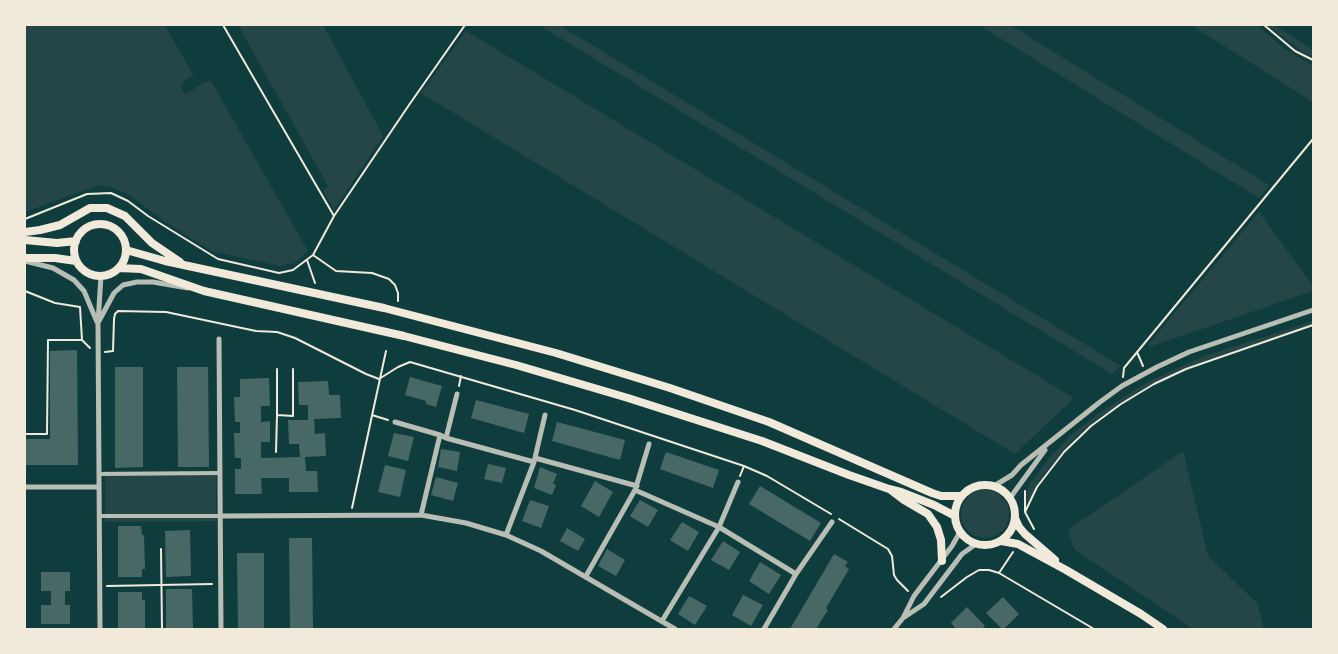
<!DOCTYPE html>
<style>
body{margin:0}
#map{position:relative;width:1338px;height:654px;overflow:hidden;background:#0f3d3e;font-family:"Archivo Narrow",sans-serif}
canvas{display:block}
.frame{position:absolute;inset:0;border:26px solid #f1e9da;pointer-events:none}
</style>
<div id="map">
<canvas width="1338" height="654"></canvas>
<div class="frame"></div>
</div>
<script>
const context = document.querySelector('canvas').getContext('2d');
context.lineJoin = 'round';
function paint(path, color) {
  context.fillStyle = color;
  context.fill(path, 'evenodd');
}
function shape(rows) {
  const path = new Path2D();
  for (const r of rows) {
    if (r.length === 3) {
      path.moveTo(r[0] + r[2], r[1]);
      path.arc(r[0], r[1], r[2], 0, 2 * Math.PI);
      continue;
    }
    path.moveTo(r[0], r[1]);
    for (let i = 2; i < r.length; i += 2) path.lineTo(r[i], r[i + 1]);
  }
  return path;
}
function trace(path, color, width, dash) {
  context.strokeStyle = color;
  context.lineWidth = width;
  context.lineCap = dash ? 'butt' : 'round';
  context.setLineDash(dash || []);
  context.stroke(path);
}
paint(shape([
 [25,25,165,25,193,75,180,85,185,95,203,83,211,81,308,251,295,263,279,266,212,251,162,220,131,196,111,187,99,185,25,212],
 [238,25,323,25,383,136,334,210,323,191,328,186],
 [539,25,559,25,1121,366,1112,374],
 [979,25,1010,25,1269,185,1259,198],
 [1191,25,1257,25,1282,47,1313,66,1313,102],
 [1267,25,1274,25,1313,50,1313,57,1304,53],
 [466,31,1074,398,1015,454,421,93],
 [1259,212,1313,286,1313,291,1149,347,1148,345],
 [1313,321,1313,324,1187,367,1148,386,1101,416,1076,437,1057,458,1041,478,1026,505,1027,491,1031,482,1052,454,1053,454,1072,434,1099,413,1146,383,1186,364,1207,355],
 [1183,451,1208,556,1257,603,1264,629,1193,629,1074,549,1068,530],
 [105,471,216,471,216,521,105,522],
 [985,514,24]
]), '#244646');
paint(shape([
 [77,350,78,465,25,465,25,439,50,439,50,351],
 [115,367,143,367,143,467,115,468],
 [177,367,208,367,209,467,178,467],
 [410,377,442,386,436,407,426,404,426,401,405,395],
 [269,378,270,406,261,406,261,422,270,421,270,442,261,442,261,458,300,457,299,444,289,444,288,420,308,420,308,405,299,405,298,382,328,381,329,395,340,395,341,418,314,419,315,434,325,433,326,456,305,457,306,471,317,471,318,492,289,492,289,478,261,478,262,494,235,494,235,469,241,469,241,458,235,458,234,433,240,433,240,422,235,422,234,397,240,397,240,379],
 [476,400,529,414,524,433,471,418],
 [557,422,625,440,620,460,552,441],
 [394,433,414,437,408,461,388,456],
 [441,449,460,452,457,471,438,467],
 [666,452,719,470,713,488,660,469],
 [488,464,506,468,502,483,484,479],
 [385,465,406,470,400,497,378,492],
 [540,467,557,474,553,484,556,485,552,495,534,488],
 [436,477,458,483,453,501,431,495],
 [595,481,613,492,599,517,581,506],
 [760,486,821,523,810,541,749,504],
 [530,500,549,506,541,528,522,521],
 [640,500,658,510,648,527,630,516],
 [682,522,699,532,688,551,670,540],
 [118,526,141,526,142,535,144,535,145,569,142,569,142,577,118,577],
 [567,528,585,539,578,551,560,541],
 [190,530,191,576,166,577,165,531],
 [289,538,312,538,313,629,290,629],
 [723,541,740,552,729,570,711,560],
 [607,549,625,560,616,576,598,566],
 [237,553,264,553,264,629,238,629],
 [834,554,848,562,845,566,849,569,826,608,828,610,816,629,790,629],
 [760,562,781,575,769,594,749,581],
 [41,572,70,572,70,591,65,591,65,605,70,605,70,624,41,624,41,605,51,605,51,591,41,591],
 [166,589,192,589,193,629,166,629],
 [118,592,142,592,142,600,145,600,145,629,118,629],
 [743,595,763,605,751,626,732,615],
 [689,596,707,606,695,625,678,614],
 [1003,597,1019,614,1004,629,1002,629,986,613],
 [967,607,985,626,982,629,956,629,951,623]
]), '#486865');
trace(shape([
 [223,25,334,216],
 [1264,25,1295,51,1313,60],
 [25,219,87,194,111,193,128,201,148,216,218,259,279,273,293,270,313,255,334,216,409,105,465,25],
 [313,255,336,271,372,273,389,279,395,285,398,293,398,301],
 [307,260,315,283],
 [25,291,55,303,80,307,82,340,90,348],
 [105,352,113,351,114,319,115,314,118,311,166,312,256,331,277,332,295,338,366,374,379,379,398,367,410,362,575,410,744,466,767,476,831,514],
 [1137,352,1143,366],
 [277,369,277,415],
 [1123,377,1124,368,1313,139],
 [459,386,461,376],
 [372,415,388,420],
 [25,434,47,434,48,340,82,340],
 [276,452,277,415,293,416,293,369],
 [740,476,744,466],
 [1025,491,1025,512,1034,529],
 [352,508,386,351],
 [1025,512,1037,487,1064,452,1091,426,1121,404,1154,384,1186,369,1313,325],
 [839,519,888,549,892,556,894,575,897,580,908,591],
 [161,549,162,629],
 [999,573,1013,552],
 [107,586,212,584],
 [941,597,967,577,979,570,989,570,999,573,1094,629]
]), '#f1e9da', 2);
trace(shape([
 [99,474,220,473],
 [99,516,221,516]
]), '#b8beb3', 4);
trace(shape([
 [25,261,53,268,74,280,84,291,97,322],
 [99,321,114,293,123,285,137,282,153,282,188,288],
 [219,339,221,629],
 [395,422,440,435,446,438,534,462],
 [446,438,457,394],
 [535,458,637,486],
 [994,486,1012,475,1021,465,1100,402,1122,386,1157,367,1189,352,1313,310],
 [25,487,99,487],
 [636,487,649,444],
 [1010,498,1045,450],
 [421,515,440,435],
 [221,516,421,515,466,523,506,535,541,551,675,629],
 [506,535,534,462,545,415],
 [586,576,635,490,719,527,796,574],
 [903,618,924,604,962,554,976,544],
 [662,621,719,527,738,482],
 [100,629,98,323,101,276],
 [764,629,796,574,832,522],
 [894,629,903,618,914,596,952,546,960,532]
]), '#b8beb3', 5);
trace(shape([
 [100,250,26],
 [25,232,40,230,60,225,90,208,107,208,125,216,152,243,180,262],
 [25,240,57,243,76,241],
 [126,250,165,261,384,308,556,353,670,388,769,422,932,493,941,496,961,496],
 [25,258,55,258,76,261],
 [119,268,141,269,204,291,404,336,516,365,628,398,762,441,849,475,889,489,901,492,934,505,955,516],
 [985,515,30],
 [891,490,904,500,928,514,937,527,941,540,942,561],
 [1015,518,1019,527,1025,534,1055,560],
 [1001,541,1018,544,1066,570,1141,614,1163,629]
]), '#f1e9da', 8);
</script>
